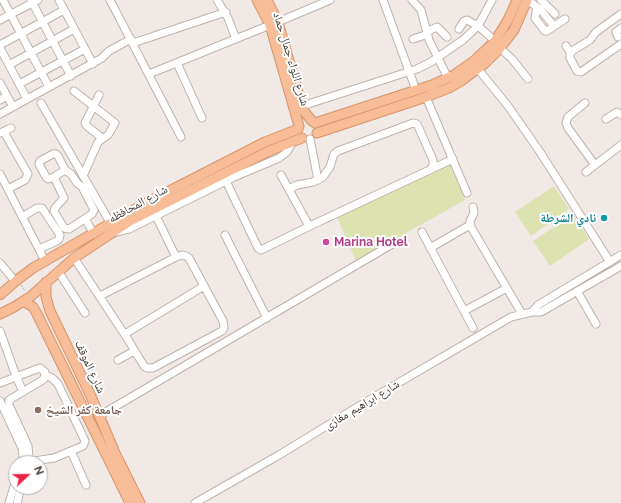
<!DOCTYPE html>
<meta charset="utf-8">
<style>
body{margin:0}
#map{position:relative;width:621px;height:503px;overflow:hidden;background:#f1e9e5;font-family:Raleway,sans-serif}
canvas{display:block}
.north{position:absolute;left:8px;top:455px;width:40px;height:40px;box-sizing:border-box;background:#fff;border:1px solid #b4b0ae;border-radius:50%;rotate:68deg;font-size:11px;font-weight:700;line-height:16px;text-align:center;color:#433935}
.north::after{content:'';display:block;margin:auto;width:14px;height:18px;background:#ea2344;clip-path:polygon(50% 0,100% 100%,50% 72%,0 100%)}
</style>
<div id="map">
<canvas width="621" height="503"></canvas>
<div class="north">N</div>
</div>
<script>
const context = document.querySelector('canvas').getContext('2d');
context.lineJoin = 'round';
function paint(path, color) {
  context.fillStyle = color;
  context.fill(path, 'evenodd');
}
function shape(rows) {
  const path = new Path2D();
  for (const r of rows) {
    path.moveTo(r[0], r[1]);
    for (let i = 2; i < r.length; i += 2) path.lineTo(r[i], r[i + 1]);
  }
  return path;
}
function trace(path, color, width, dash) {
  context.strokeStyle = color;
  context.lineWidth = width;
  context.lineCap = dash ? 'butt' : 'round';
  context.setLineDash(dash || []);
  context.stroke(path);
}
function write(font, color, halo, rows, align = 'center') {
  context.font = font + ' Raleway,"Noto Naskh Arabic",sans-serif';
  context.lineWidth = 4;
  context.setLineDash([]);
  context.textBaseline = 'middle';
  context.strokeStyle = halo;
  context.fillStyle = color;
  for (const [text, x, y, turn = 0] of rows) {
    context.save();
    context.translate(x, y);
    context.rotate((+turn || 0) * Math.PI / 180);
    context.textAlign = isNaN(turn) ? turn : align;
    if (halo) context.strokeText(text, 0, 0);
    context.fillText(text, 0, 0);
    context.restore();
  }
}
paint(shape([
 [449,163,465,200,356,261,336,215],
 [554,186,569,209,531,236,515,212],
 [573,215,589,239,550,266,533,241]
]), '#dce3b0');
const minor = shape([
 [3,0,49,87],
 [31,0,71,76],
 [59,0,93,64],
 [110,0,181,137],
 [217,0,228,18,236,39],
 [383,0,416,90],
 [412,0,421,10,429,40,448,78],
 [527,0,540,9,554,26],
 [541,0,555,14],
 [537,7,535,18,545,31,547,31,565,19],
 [621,14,596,32,590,40,572,51,570,54,570,58,577,71,581,72,621,44],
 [0,20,38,0],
 [278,22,330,0],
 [459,29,464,21,467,20,478,26,495,41],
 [428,31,437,27,447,37],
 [618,37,616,32,621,28],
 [413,39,428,34],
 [133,43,226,12],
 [0,45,64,10],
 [566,46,571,53],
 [0,48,27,99],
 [500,48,512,59,528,79],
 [177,63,202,118],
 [9,65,74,29],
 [478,69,508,106,540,152,610,262],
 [149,74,270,25],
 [0,83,13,107],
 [19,84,85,49],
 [74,91,115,123,108,135,98,142,83,176],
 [99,95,85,123,87,126,102,138],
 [426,97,467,193],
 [0,100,7,96],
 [41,103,111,224],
 [585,103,568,117,566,123,568,128,595,165],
 [302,106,417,69,431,62,463,40,478,26,492,0],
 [0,114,102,58,109,51,131,39],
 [606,119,617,112,621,115],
 [4,132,28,174,25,180,8,189],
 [0,133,11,128],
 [310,139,318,180],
 [53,154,56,154,58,156,65,170,54,177,48,179,46,177,39,164,40,161,53,154],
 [586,172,621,145],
 [0,174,45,261],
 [281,175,309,226],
 [54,177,64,198,55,208,54,211,64,228,69,229,92,214,94,210,82,187,77,183,71,174,65,170],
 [226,181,258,248,261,250,312,225,453,159],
 [289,189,297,185,313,182,323,177,330,167,334,154,338,151,413,123,417,124,433,160,433,165,430,170],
 [473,207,474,213,470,221,471,227,522,314],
 [156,216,176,257],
 [22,217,37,208,42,208,60,235,59,239,57,241,39,249],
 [85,219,94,234],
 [116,232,129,229,234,177,279,158,287,152,293,141],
 [422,232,473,328],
 [225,235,267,318],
 [430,248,470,225],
 [74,258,127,338,144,366,147,368,153,368,222,331,224,328,223,321,189,258,186,256,182,255,176,257,100,296],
 [0,263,15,281],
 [58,271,85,313],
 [577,291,596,324],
 [464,311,507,288],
 [532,312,538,305,621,255],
 [0,331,16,376,23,392],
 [125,334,204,286],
 [118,360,134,351],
 [0,383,37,369,40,368,45,372,44,379,41,381,9,400,9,405,28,446,29,457,28,463],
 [0,401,22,448,23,457,21,463],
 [99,416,394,243],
 [71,451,86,485],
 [28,462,54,458,83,446,85,441,58,384,52,378,45,375],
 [9,503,16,480],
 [17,503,21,487],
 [195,503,279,455,364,403,511,317,532,312,541,312,621,266]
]);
const major = shape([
 [257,0,270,25,299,126],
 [267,0,278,22,303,110,312,121],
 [315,123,432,85,454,75,474,61,495,41,508,20,517,0],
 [317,133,426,97,449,88,461,81,484,64,500,48,514,30,527,0],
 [46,282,46,297,50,311,90,394,115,453,140,503],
 [0,295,17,280,33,268,144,204,265,142,298,129],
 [23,301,33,307,36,312,130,503],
 [0,314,14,307,30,297,74,258,130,221,269,151,302,138]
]);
trace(minor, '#beb2ab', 9);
trace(major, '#da9469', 11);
trace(shape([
 [21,285,25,291]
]), '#bca59a', 1, [2, 2]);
trace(minor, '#fff', 7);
trace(major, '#f6bd98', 9);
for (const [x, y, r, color] of [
 [604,218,4,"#0f9aa8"],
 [326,242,4,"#d1479c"],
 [38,410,4,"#8d6e63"]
]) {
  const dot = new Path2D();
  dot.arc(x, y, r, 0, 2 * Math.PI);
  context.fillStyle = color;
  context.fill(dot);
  trace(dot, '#fff', 1.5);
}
write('12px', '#433935', '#fff', [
 ["شارع اللواء جمال حماد",291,59,73],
 ["شارع المحافظه",138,204,-29],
 ["شارع الموقف",90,367,65],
 ["شارع ابراهيم مغازى",362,405,-31]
]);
write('bold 12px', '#0d838f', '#fff', [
 ["نادي الشرطة",596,218]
], 'right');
write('bold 12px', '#b23c85', '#fff', [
 ["Marina Hotel",334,242]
], 'left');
write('bold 12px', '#785e54', '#fff', [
 ["جامعة كفر الشيخ",46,410]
], 'left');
</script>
